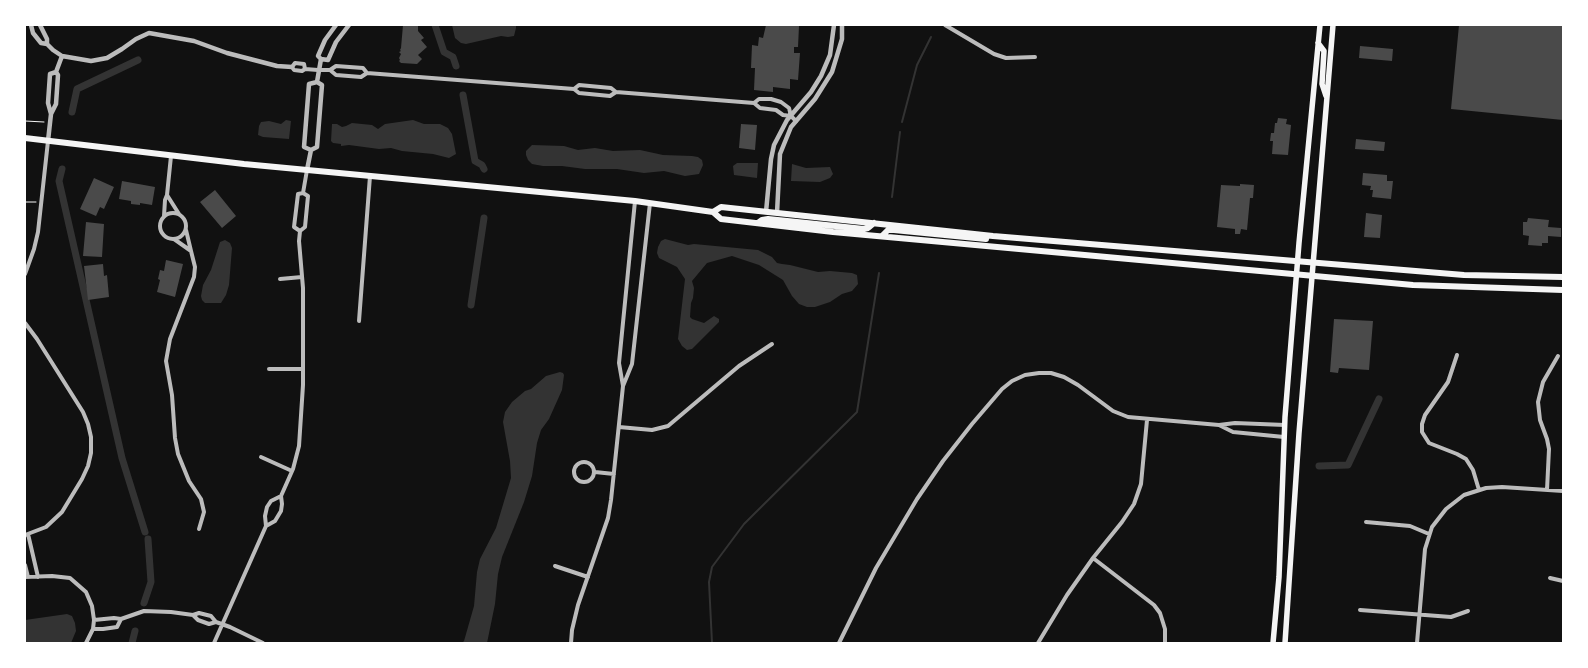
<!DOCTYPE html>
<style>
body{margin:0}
#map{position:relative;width:1588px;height:668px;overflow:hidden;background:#111;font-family:"DejaVu Sans",sans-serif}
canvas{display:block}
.frame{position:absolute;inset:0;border:26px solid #fff;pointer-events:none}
</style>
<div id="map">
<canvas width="1588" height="668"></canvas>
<div class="frame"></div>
</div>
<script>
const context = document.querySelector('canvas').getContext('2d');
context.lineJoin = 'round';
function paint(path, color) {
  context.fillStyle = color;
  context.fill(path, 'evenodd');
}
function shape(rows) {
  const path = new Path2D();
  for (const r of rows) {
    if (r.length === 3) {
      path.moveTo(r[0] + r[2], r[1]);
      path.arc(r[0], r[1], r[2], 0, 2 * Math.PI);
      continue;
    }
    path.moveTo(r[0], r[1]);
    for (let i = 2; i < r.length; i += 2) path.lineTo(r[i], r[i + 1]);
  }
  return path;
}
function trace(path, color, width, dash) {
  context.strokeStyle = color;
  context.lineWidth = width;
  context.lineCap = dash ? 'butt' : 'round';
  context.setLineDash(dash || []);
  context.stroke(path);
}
paint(shape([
 [452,25,516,25,516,28,514,36,508,37,501,36,466,44,461,43,455,38],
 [286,120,291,121,289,139,263,137,258,135,259,126,261,122,269,121,281,124],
 [413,120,424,124,440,124,448,128,452,134,456,154,449,158,433,154,402,151,391,148,379,149,349,145,341,146,341,144,333,143,331,141,332,124,337,124,342,127,346,126,352,123,372,125,378,129,385,124],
 [532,145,564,146,578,150,595,148,613,151,640,150,663,155,692,156,698,157,702,160,703,165,699,174,685,176,664,171,644,173,617,169,585,169,562,166,543,166,532,164,528,160,526,155,526,151],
 [737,163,758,163,757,178,734,175,733,166],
 [792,164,806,168,830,167,833,174,830,178,820,182,791,181],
 [665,239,688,245,694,244,758,250,772,257,777,263,782,264,790,265,818,272,830,271,852,273,857,275,858,284,852,291,842,294,830,302,815,307,807,307,799,304,792,296,783,280,759,265,732,256,707,263,692,281,694,288,693,298,691,303,690,317,692,319,704,323,714,316,719,319,719,322,692,349,687,350,682,346,678,339,685,279,677,267,659,258,657,253,658,247,661,241],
 [225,240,230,243,232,248,229,285,226,295,221,303,205,303,202,300,201,296,203,285,211,270,220,242],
 [560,372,563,373,564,375,562,390,549,419,541,430,537,443,532,476,524,502,502,557,498,574,495,604,487,643,462,643,464,641,474,606,477,572,480,559,496,528,511,478,510,461,503,422,505,412,512,402,525,391,531,389,546,376],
 [67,614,72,616,75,623,76,631,71,643,25,643,25,620]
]), '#333');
trace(shape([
 [902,122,917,65,931,37],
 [892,197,900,132],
 [712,643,709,582,712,567,744,524,857,412,879,273]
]), '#333', 2);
trace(shape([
 [435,25,444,52,453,57,456,66],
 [463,95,475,161,482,165,484,169],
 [72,112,77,89,138,60],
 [62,169,59,181,122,458,145,532],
 [471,305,484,218],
 [1319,466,1348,465,1379,399],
 [144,603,151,582,148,539],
 [132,643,135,631]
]), '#333', 7);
paint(shape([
 [403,25,418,25,418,31,424,38,421,40,427,47,418,55,422,59,417,64,401,63,399,61,400,60,399,58,401,54,399,52,401,51,400,50,401,48],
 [766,25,796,25,799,26,798,47,794,47,794,53,800,53,798,80,790,79,790,89,773,87,773,92,754,90,755,68,751,68,752,45,758,46,759,37,763,38],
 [1459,25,1563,25,1563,120,1451,109],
 [1360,46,1393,49,1392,61,1359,58],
 [1278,118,1287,119,1286,124,1291,125,1288,155,1272,154,1273,141,1270,141,1271,133,1274,133,1275,123,1277,123],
 [741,124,757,125,755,150,739,148],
 [1356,139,1385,142,1384,151,1355,149],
 [1363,173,1387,175,1387,181,1393,181,1391,199,1372,197,1373,190,1370,190,1371,186,1362,185],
 [94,178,114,187,104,209,100,207,96,216,80,209],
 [122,181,155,187,152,205,140,203,140,205,131,204,131,201,119,199],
 [1240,184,1254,185,1253,198,1250,198,1247,230,1241,229,1240,234,1235,234,1235,229,1217,227,1221,185,1240,186],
 [215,190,236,216,222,228,200,202],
 [1366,213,1382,215,1380,238,1364,237],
 [1528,218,1549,220,1548,227,1561,228,1561,237,1548,236,1548,243,1542,243,1542,246,1528,245,1529,236,1523,235,1523,222,1527,222],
 [86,222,104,224,102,257,83,256],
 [166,260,183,264,175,297,157,292,160,280,158,279,160,270,164,271],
 [103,264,104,276,107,275,109,297,88,300,84,266],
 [1334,319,1373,321,1369,370,1339,368,1338,373,1330,372]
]), '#4a4a4a');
trace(shape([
 [25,121,44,122],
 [25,202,36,202]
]), '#f5f5f5', 1);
trace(shape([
 [945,25,994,54,1006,58,1035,57],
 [295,63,304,64,305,69,302,71,294,70,292,67,295,63],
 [305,69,318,70,330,70,336,66,363,68,367,73,361,77,336,75,330,70],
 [367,73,574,89,579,85,611,88,616,92,754,103],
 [574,89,579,93,610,96,616,92],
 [791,116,789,108,781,102,771,99,759,99,754,103,760,108,776,110,783,115,791,116,796,121],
 [167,195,171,156],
 [635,201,619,363,623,386,632,364,650,203],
 [173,226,13],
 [164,216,165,200,167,195,179,214],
 [300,231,294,227,298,194,303,193,307,170],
 [174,239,191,251,186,230],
 [191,251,195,267,194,277,170,339,166,361,172,395,175,438,178,454,189,481,201,499,204,512,199,529],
 [25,274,34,249,38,232,48,141],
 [280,279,302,277],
 [359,321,370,176],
 [25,323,37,339,83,412,88,424,91,437,91,453,88,466,82,479,62,512,46,527,25,535],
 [1457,355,1448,382,1425,415,1422,424,1422,432,1429,443,1457,454,1466,459,1473,470,1479,490],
 [269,369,303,369],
 [1219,425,1233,432,1284,437],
 [619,427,652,430,668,426,739,366,772,344],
 [261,457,292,471],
 [584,472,10],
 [595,472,614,474],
 [1547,490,1549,449,1547,439,1540,420,1538,402,1543,382,1558,356],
 [1366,522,1410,526,1429,534],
 [266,526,275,521,281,511,282,504,281,496,293,469,299,446,303,385,303,288,299,241,300,231,305,227,308,196,303,193],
 [28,534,38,577],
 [1093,558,1154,605,1160,613,1165,629,1165,643],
 [25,565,28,577],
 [555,566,588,577],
 [25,577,52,576,70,578,86,592,92,606,94,620,93,629,86,643],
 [1550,578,1563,581],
 [1360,610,1451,617,1468,611],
 [121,619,144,611,171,612,193,615,199,613,211,616,216,622,209,624,198,620,193,615],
 [216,622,230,627,263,643],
 [93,629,103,629,117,627,121,619,114,618,94,620],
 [214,643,266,526,265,516,267,507,271,501,281,496],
 [571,643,572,630,578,605,608,518,611,500,623,386],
 [839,643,876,568,917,499,943,461,972,424,1002,389,1012,381,1025,375,1039,373,1051,373,1064,377,1078,385,1113,411,1128,417,1219,425,1235,423,1285,425],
 [1038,643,1067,595,1093,558,1122,522,1134,504,1141,484,1147,420],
 [1417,643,1425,549,1432,527,1446,509,1464,495,1486,488,1502,487,1563,491]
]), '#bcbcbc', 4);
trace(shape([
 [31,25,33,33,41,43,47,44,47,39,40,25],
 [47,44,53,50,62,56,91,61,107,58,122,49,136,39,149,33,194,41,227,53,277,66,292,67],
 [321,59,328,60,336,42,349,25],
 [56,72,62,56],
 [317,82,321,59,318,56,325,40,336,25],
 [48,141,51,114,56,104,58,75,56,72,50,74,48,103,51,114],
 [311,150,304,147,309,84,317,82],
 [311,150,317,147,322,85,317,82],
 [307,170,311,150],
 [766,212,771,159,774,145,787,120,811,92,821,76,830,55,834,25],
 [777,213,780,154,791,127,815,99,832,72,842,39,842,25]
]), '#bcbcbc', 4.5);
trace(shape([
 [1318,43,1324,51,1322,84,1326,96],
 [1273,643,1279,577,1285,417,1299,243,1320,25],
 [1285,643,1299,433,1333,25]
]), '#f5f5f5', 5.5);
trace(shape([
 [25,138,244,164,635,201,713,212,721,219,833,232,1413,285,1563,290],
 [713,212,721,207,993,236,1464,275,1563,277],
 [758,223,762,220,768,219,864,229,868,228,874,223],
 [882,236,888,230,894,230,986,239]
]), '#f5f5f5', 6);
</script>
